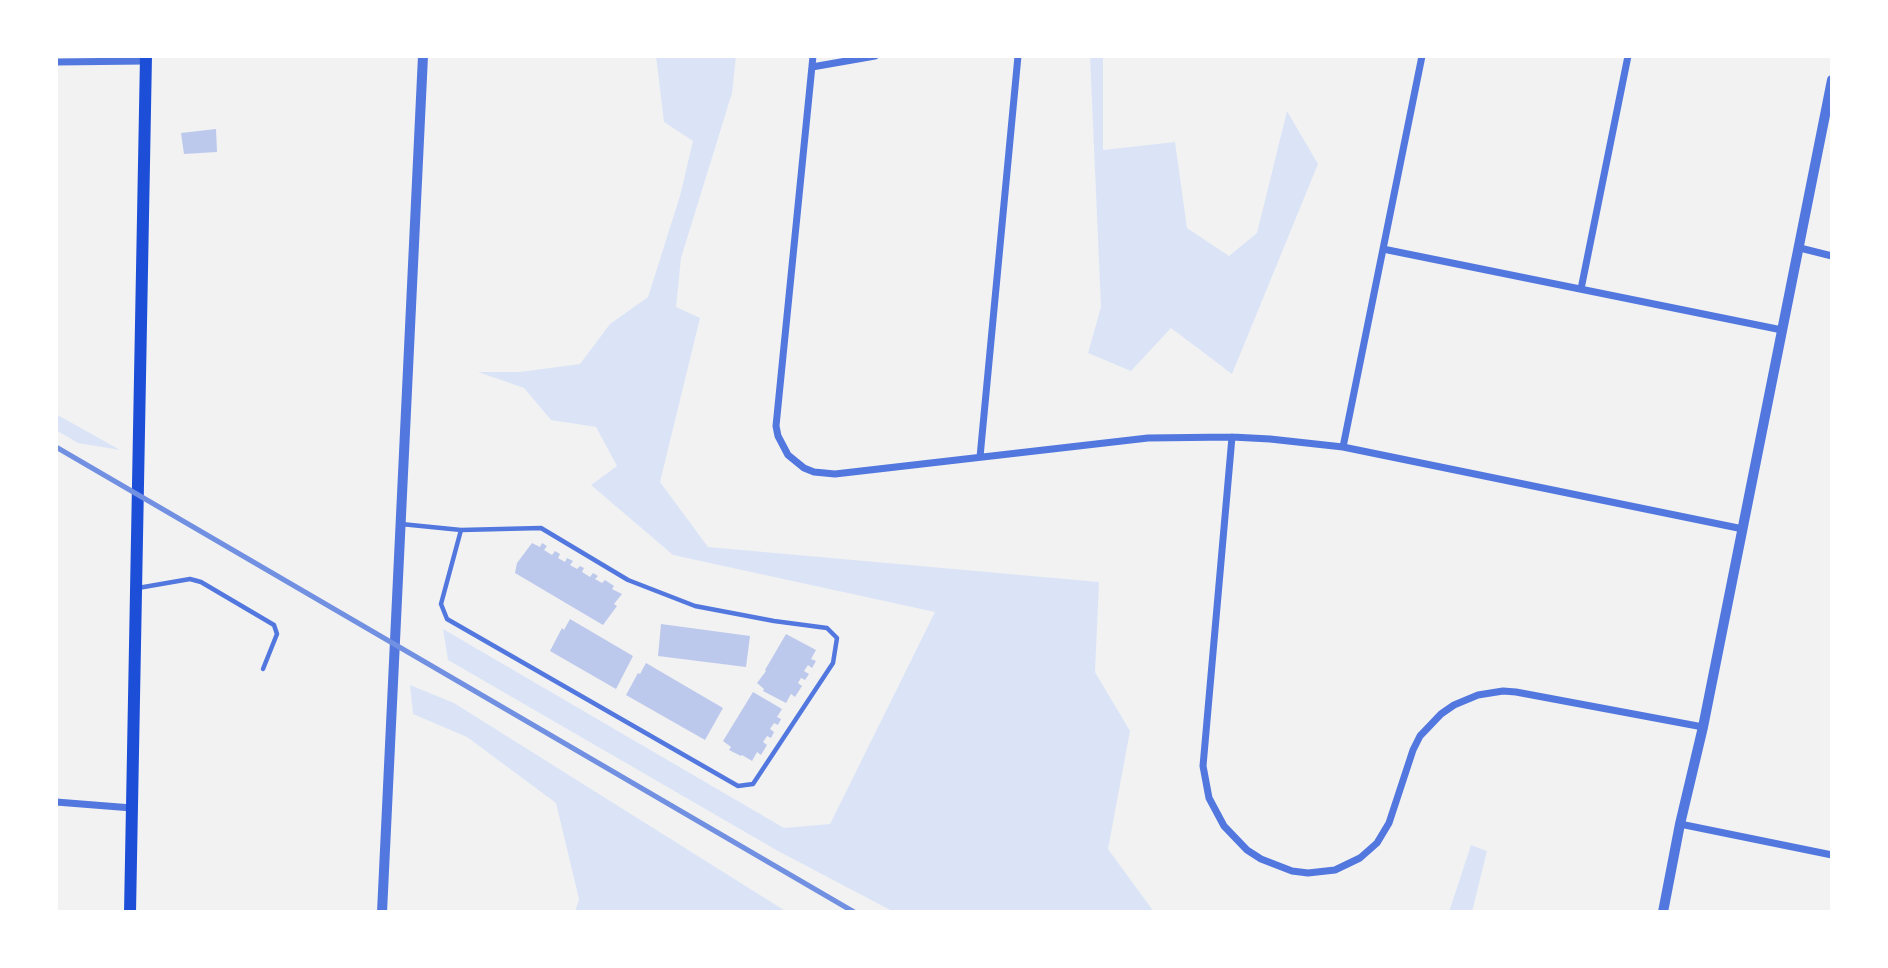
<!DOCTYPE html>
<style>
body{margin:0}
#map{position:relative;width:1888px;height:968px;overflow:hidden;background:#f2f2f2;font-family:"Zilla Slab",serif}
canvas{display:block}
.frame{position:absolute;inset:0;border:58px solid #fff;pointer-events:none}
</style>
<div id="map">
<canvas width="1888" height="968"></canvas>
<div class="frame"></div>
</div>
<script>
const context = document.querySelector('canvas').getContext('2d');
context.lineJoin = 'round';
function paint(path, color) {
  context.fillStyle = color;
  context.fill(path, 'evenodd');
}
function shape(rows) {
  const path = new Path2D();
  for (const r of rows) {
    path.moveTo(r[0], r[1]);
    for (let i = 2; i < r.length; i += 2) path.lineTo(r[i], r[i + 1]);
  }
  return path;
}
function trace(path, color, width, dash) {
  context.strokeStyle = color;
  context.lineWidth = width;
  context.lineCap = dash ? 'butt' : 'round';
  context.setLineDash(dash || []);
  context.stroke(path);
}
paint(shape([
 [656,56,736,56,732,93,681,258,676,307,700,318,660,482,708,547,1099,582,1095,672,1130,731,1108,849,1154,912,894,912,778,851,448,660,443,629,784,828,830,824,935,612,673,555,591,485,617,466,596,427,551,420,524,388,478,372,520,372,580,364,610,324,648,297,680,196,693,141,664,122],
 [1090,56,1103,56,1103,150,1175,142,1187,228,1229,256,1257,233,1287,111,1318,164,1232,374,1171,328,1131,371,1088,353,1101,307],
 [56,414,120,450,78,443,56,430],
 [410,685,454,703,787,912,575,912,579,899,556,803,467,737,413,714],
 [1471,845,1487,851,1472,912,1449,912]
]), '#dbe4f7');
paint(shape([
 [216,129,217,152,184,154,181,133],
 [532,543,540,547,542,543,547,546,544,550,552,555,555,551,560,554,558,558,565,562,567,558,573,561,570,565,577,569,580,566,584,568,582,572,590,577,593,573,598,576,595,579,602,583,605,580,614,586,612,589,622,594,614,604,617,606,603,625,515,573,517,563],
 [570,619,633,656,616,689,550,651,562,628,564,630],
 [661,624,750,636,746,667,658,656],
 [786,634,816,650,811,659,816,661,812,668,808,665,804,671,809,674,805,680,801,678,798,683,802,686,795,697,791,694,786,703,763,691,764,689,757,683,766,671,765,670],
 [646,663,723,708,705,740,626,695,638,673,640,674],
 [753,692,782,709,777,717,781,719,778,725,774,723,770,729,774,732,771,738,767,736,763,742,767,745,761,755,757,752,752,761,742,755,741,756,729,750,731,747,723,741]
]), '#bdc9ec');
trace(shape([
 [401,524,461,530,541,528,628,580,695,606,774,621,827,628,837,638,833,663,753,784,738,786,447,619,441,604,461,530],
 [138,588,190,579,201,582,274,625,277,634,263,669]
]), '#5277de', 4.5);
trace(shape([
 [813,56,776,426,778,436,788,455,804,468,814,472,835,474,1148,438,1232,437,1270,439,1343,447,1743,529],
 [56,62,146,61],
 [812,67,875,56],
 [1800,248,1832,256],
 [1383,249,1782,330],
 [1581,289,1628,56],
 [1232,437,1203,766,1209,798,1224,826,1247,850,1261,859,1292,871,1308,873,1335,870,1360,858,1377,843,1389,823,1413,750,1420,736,1441,714,1454,705,1478,695,1503,691,1516,692,1703,727],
 [1343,447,1422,56],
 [980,457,1018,56],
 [56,802,132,808],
 [1680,824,1832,855]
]), '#5277de', 7);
trace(shape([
 [382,912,423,56],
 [1663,912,1680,824,1703,727,1832,80]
]), '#5277de', 10);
trace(shape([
 [130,912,146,56]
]), '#1d4ed8', 12);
trace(shape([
 [56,447,854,912]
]), '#7290e2', 5);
</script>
